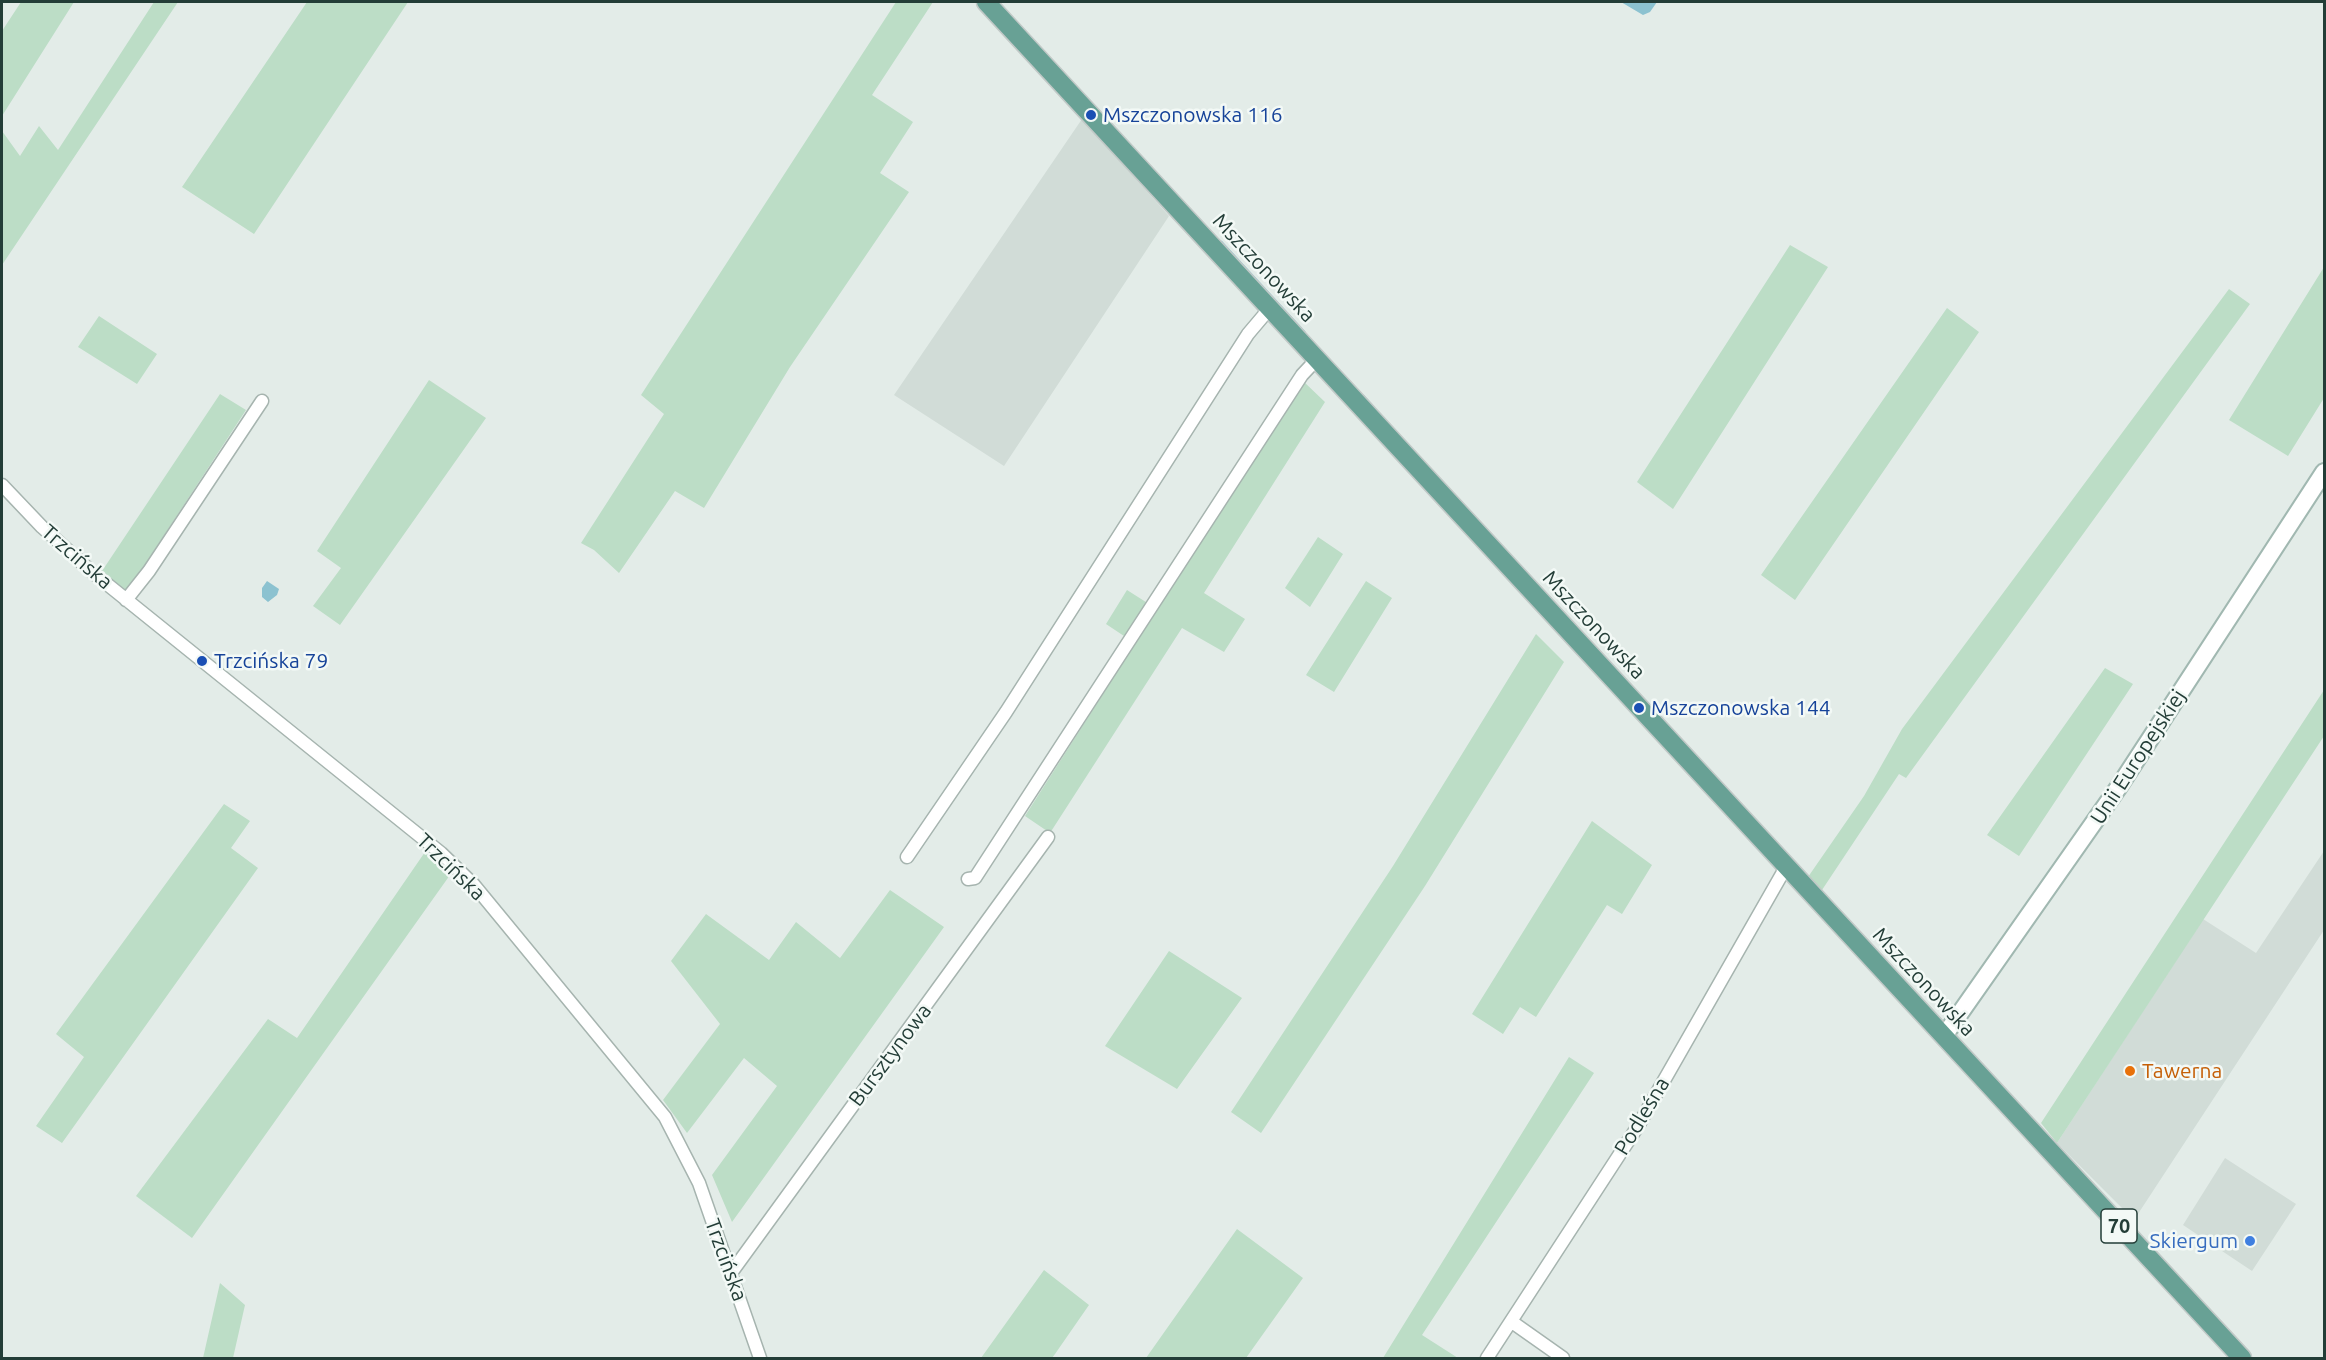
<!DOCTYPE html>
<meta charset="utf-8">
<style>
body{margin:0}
#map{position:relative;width:2326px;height:1360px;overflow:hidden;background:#e3ece8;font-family:Ubuntu,sans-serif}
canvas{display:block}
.frame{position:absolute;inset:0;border:3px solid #233d37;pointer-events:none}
</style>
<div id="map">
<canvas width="2326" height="1360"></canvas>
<div class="frame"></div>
</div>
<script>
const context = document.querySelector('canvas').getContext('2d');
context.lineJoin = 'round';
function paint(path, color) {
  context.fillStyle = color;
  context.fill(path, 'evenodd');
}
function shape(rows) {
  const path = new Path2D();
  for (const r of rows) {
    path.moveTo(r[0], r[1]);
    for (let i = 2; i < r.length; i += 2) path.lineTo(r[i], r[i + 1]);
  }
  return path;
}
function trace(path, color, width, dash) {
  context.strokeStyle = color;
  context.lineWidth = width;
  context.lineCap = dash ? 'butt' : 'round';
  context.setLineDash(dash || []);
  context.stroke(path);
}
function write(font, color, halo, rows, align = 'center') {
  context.font = font + ' Ubuntu,sans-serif';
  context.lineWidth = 5;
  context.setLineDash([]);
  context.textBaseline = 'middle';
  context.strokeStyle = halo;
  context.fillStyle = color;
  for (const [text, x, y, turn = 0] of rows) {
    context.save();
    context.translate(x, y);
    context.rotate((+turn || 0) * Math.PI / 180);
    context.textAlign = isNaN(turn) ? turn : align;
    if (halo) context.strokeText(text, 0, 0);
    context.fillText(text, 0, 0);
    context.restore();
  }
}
paint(shape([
 [1082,119,1169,216,1004,466,894,395],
 [2324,851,2324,930,2134,1220,2057,1143,2203,919,2256,953],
 [2225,1158,2296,1204,2252,1271,2183,1225]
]), '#d1dcd7');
paint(shape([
 [21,2,74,2,2,116,2,31],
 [154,2,178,2,2,265,2,131,20,156,39,126,58,150],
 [307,2,408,2,254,234,182,187],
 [896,2,933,2,872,95,913,122,880,173,909,192,790,367,704,508,675,491,619,573,594,550,581,543,664,414,641,395],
 [1790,245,1828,267,1673,509,1637,482],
 [2324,267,2324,398,2288,456,2229,420],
 [2229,289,2250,304,1906,778,1899,774,1822,890,1808,877,1864,796,1902,729],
 [1947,308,1979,332,1795,600,1761,575],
 [99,316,157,354,137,384,78,347],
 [429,380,486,418,340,625,313,606,341,568,317,551],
 [1303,381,1325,402,1204,593,1245,619,1224,652,1182,628,1050,833,1025,816],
 [220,394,246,410,127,592,102,571],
 [1318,537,1343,554,1310,607,1285,588],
 [1366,581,1392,598,1334,692,1306,675],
 [1127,590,1149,604,1127,638,1106,624],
 [1536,634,1564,662,1425,886,1261,1133,1231,1112,1393,866],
 [2105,668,2133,684,2019,856,1987,835],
 [2324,690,2324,736,2057,1143,2041,1123],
 [224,804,250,821,231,848,258,868,62,1143,36,1126,84,1057,56,1034],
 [1592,821,1652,865,1622,914,1607,905,1536,1017,1520,1007,1503,1034,1472,1014],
 [425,852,450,875,192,1238,136,1196,268,1019,297,1038],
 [890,890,944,927,732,1222,712,1175,777,1086,744,1058,687,1133,663,1100,720,1024,671,961,706,914,769,960,796,922,840,958],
 [1169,951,1242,998,1177,1089,1105,1046],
 [1569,1057,1594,1073,1422,1335,1458,1358,1383,1358],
 [1237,1229,1303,1278,1246,1358,1146,1358],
 [1044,1270,1089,1305,1055,1354,1052,1358,981,1358],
 [220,1283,245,1305,233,1358,203,1358]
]), '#bcddc6');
paint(shape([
 [1621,2,1657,2,1650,12,1643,15],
 [267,581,279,589,277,595,268,602,262,597,262,588]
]), '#8cc2d0');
trace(shape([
 [1221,242,1304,332],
 [1363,396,1373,407]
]), '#8cc2d0', 3);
const street = shape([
 [2,485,42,527,92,572,441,853,474,885,665,1117,699,1183,760,1358],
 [126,600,149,571,262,401],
 [907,857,1006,712,1248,334,1270,308],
 [968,879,975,878,1302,375,1317,359],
 [731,1273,1048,837],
 [1512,1322,1563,1358],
 [1487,1358,1638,1126,1786,867]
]);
const secondary = shape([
 [1944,1036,2118,788,2324,472]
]);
const primary = shape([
 [986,2,2242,1358]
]);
trace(street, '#a6b4af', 15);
trace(secondary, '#a1b8b1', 20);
trace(primary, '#c1c9c7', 21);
trace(street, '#fff', 12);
trace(secondary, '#fff', 16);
trace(primary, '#68a195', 18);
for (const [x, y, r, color] of [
 [1091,115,6,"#1a4fb4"],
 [202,661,6,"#1a4fb4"],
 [1639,708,6,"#1a4fb4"],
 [2130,1071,6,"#e8710a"],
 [2250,1241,6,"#3f7fe0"]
]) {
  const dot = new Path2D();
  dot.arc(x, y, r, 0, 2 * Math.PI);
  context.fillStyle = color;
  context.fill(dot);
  trace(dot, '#f3f9f6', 2);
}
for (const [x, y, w] of [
 [2119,1226,36]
]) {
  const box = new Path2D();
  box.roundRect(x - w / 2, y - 17, w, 34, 4.5);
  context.fillStyle = '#f3f9f6';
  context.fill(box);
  trace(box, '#233d37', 1.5);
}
write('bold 20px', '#233d37', null, [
 ["70",2119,1226]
]);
write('21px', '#164399', '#f3f9f6', [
 ["Mszczonowska 116",1103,115],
 ["Trzcińska 79",214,661],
 ["Mszczonowska 144",1651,708]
], 'left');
write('21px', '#233d37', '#f3f9f6', [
 ["Mszczonowska",1264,268,47],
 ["Trzcińska",77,557,41],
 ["Mszczonowska",1594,625,47],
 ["Unii Europejskiej",2138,757,-57],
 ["Trzcińska",451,867,44],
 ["Mszczonowska",1924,982,47],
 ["Bursztynowa",890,1055,-53],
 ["Podleśna",1642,1116,-59],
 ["Trzcińska",726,1260,70]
]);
write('21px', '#c56008', '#f3f9f6', [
 ["Tawerna",2142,1071]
], 'left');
write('21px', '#366cbe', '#f3f9f6', [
 ["Skiergum",2238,1241]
], 'right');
</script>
